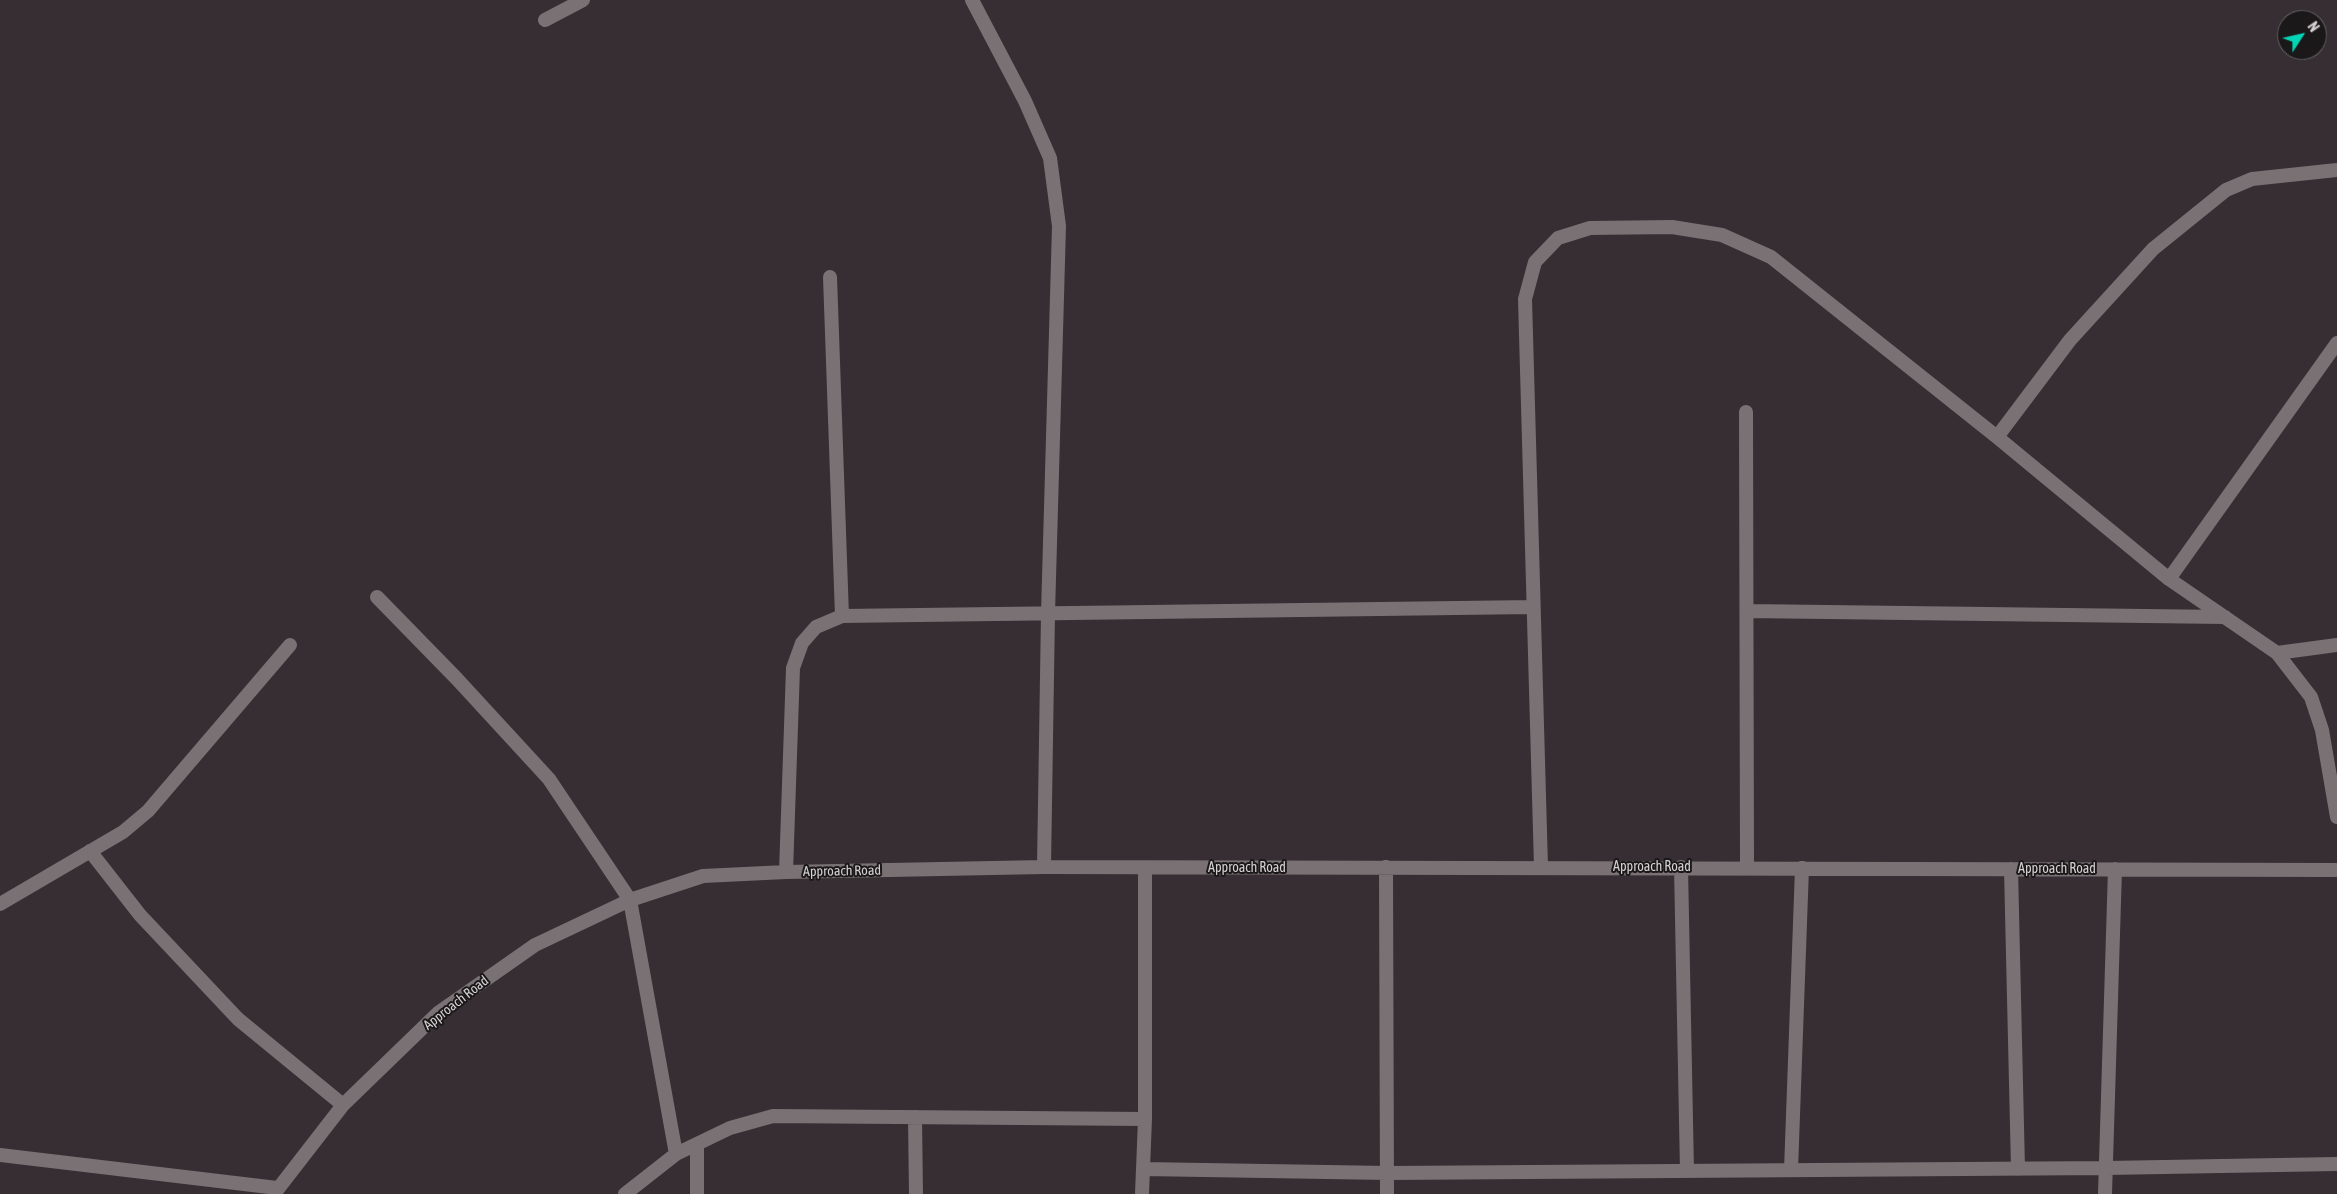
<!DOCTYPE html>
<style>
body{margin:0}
#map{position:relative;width:2337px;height:1194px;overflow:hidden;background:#362e32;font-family:"Asap Condensed",sans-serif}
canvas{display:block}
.north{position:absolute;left:2277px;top:10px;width:50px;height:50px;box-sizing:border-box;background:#1b1819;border:1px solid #656263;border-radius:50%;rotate:55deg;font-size:14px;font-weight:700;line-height:20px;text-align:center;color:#d5d0d2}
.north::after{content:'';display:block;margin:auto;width:18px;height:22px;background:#02d5b6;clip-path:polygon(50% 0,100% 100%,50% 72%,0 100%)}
</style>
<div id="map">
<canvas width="2337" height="1194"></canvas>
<div class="north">N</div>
</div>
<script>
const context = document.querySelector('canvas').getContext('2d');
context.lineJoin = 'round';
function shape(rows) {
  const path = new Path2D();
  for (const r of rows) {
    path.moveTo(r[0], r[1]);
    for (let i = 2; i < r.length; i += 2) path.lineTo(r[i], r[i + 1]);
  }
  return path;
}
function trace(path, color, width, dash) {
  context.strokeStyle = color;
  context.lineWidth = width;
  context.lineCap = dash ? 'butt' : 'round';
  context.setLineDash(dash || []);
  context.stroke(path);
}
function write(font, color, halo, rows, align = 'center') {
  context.font = font + ' "Asap Condensed",sans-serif';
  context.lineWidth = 4;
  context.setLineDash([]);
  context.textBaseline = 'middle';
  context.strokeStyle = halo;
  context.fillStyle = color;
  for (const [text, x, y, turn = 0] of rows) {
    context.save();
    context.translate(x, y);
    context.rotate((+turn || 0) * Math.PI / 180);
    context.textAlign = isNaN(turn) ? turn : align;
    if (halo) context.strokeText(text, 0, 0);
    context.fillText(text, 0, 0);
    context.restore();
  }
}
trace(shape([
 [972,0,1025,101,1050,158,1059,226,1048,613,1044,867],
 [545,20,583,0],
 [830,277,842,616],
 [1746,412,1747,867],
 [1997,437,2070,340,2153,249,2226,190,2252,179,2337,170],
 [2169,579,2337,343],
 [377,597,457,679,549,779,630,900,676,1154],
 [1747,611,2225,617],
 [2277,653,2337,645],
 [90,851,140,915,238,1019,343,1105],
 [1386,867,1387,1194],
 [1541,867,1525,299,1535,262,1558,238,1590,228,1672,227,1722,235,1771,257,1997,437,2169,579,2277,653,2311,697,2322,730,2337,817],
 [1681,867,1687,1171],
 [2011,869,2018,1169],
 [786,872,793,668,802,643,816,627,842,616,1533,607],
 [0,904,123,832,148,811,290,645],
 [915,1117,916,1194],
 [697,1144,697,1194],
 [0,1155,277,1188],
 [1143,1169,1388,1173,2106,1168,2337,1164],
 [1791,1170,1802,868],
 [274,1194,343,1105,438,1013,535,945,630,900,703,876,786,872,1044,867,2337,870],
 [625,1194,676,1154,730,1128,773,1116,1145,1119],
 [1142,1194,1145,1119,1145,868],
 [2105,1194,2115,869]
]), '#7a7175', 14);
write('14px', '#d5d0d2', '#1b1819', [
 ["Approach Road",1652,867],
 ["Approach Road",1247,868],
 ["Approach Road",2057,869],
 ["Approach Road",842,871,-1],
 ["Approach Road",456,1003,-38]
]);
</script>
